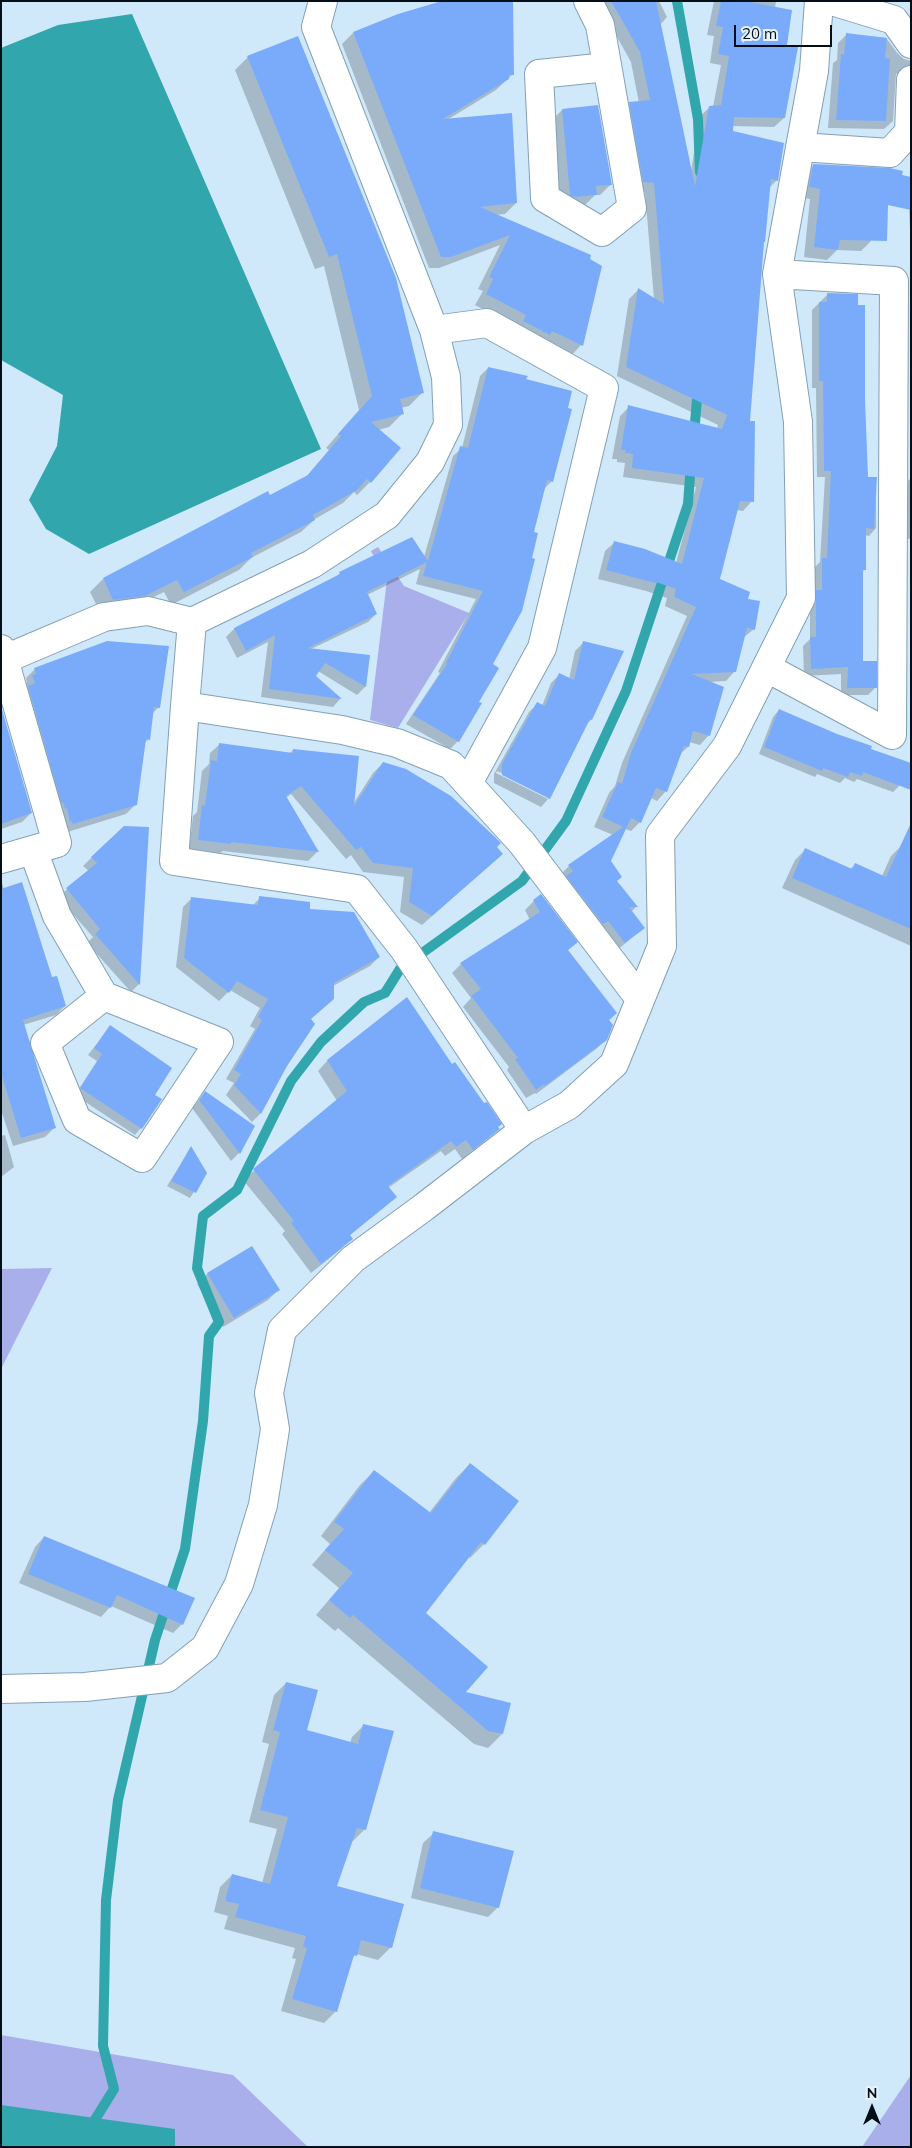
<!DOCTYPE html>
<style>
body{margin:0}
#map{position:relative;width:912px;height:2148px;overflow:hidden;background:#cfe8fa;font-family:Mulish,sans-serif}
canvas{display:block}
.frame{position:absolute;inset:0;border:2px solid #040e16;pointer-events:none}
.north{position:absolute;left:847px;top:2083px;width:50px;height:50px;-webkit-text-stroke:4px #e7f3fd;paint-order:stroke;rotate:0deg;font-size:14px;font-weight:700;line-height:20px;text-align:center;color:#040e16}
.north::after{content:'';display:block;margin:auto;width:18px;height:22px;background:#040e16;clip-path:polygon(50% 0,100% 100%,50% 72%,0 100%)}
.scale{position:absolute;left:734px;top:25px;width:98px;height:22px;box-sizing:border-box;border:2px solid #040e16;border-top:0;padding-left:6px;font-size:15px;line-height:18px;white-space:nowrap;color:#040e16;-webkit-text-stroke:4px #e7f3fd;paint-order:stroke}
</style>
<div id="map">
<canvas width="912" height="2148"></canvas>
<div class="frame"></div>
<div class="north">N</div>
<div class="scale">20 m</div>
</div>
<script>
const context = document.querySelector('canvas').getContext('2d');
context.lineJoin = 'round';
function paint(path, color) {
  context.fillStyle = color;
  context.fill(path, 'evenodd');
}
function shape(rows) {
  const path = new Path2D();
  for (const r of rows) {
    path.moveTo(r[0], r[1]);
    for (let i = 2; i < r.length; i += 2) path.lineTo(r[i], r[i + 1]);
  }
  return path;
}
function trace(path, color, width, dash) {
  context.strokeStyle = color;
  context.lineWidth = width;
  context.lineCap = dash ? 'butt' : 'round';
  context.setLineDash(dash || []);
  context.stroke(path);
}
paint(shape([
 [378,547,404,586,469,613,398,728,370,720,387,580,371,551],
 [52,1268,1,1369,1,1269],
 [1,2035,233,2075,308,2147,1,2147],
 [911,2075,911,2147,862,2147]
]), '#a9afeb');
paint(shape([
 [132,14,321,449,89,554,46,529,29,500,57,446,63,395,1,360,1,48,58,25],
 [1,2105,175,2129,175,2147,1,2147]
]), '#31a7ad');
paint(shape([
 [597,1,659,1,667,17,660,25,691,171,700,116,710,107,713,107,721,65,710,63,714,36,707,35,714,1,776,1,775,8,785,46,784,118,774,127,732,126,731,132,777,180,769,188,762,243,749,422,752,501,743,511,736,510,718,580,746,600,754,629,743,638,735,671,726,681,708,682,709,735,700,745,689,742,688,747,679,755,666,791,657,801,651,798,640,822,631,831,625,829,610,861,616,882,636,907,631,912,643,928,615,952,560,875,569,866,613,835,594,827,609,793,615,786,622,763,687,616,665,606,667,598,646,591,598,579,605,551,615,542,676,563,696,487,623,477,625,463,617,462,617,459,612,459,620,416,629,407,717,429,718,425,617,376,629,299,638,290,654,299,645,192,634,191,621,113,630,103,639,103,631,62],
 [353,33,513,74,496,90,447,120,516,203,505,214,495,215,600,267,581,345,570,357,475,305,483,291,478,289,500,245,439,268,429,268,342,44],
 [847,34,886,38,898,54,904,59,911,61,911,75,902,72,896,74,893,121,884,129,828,128,833,63,837,60,838,43],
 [248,57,422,393,409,406,401,408,402,414,389,427,378,430,370,482,357,495,354,492,343,503,315,519,301,532,251,558,239,570,171,605,164,592,131,608,100,612,90,592,103,579,305,478,329,450,326,448,359,410,324,266,315,269,235,70],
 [562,110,611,184,600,195,595,195,585,205,563,207,560,205,552,120],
 [814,165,871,241,861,251,837,250,827,260,804,257,810,199,799,197,803,175],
 [911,181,911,253,908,184],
 [828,294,863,400,867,478,876,478,876,528,869,536,864,535,864,570,862,572,862,662,875,688,868,695,841,695,841,674,804,676,803,646,810,639,810,598,815,593,815,567,820,562,825,477,817,477,816,388,812,388,812,310],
 [488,368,524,380,552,481,544,489,491,664,477,702,458,741,450,749,406,724,440,673,438,672,476,599,416,584,420,569,367,595,376,614,368,622,311,649,368,656,365,687,357,695,318,671,314,676,340,699,333,707,261,697,268,642,237,658,226,637,234,629,335,578,340,573,424,557,453,456,462,448,480,376],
 [910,458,911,457,911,539,901,538,901,487,910,479],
 [584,642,622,652,591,720,585,725,549,798,541,807,494,783,494,774,529,712,537,704,542,706,551,683,559,675,569,679,575,651],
 [497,771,548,796,548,799,496,773],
 [35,669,159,707,151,715,149,739,144,743,136,804,126,814,64,833,24,685,27,682,26,678],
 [779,710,870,749,907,763,899,786,893,792,857,779,854,782,845,778,840,783,817,774,815,777,759,754,773,717],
 [1,711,31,813,22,822,1,829],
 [220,744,290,753,293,750,353,804,373,773,383,763,492,863,422,925,400,912,404,877,363,872,351,855,346,859,291,794,286,798,317,852,308,861,223,851,220,853,189,849,193,816,197,812,202,771,209,764,210,753],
 [911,827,911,946,782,888,795,860,805,850,850,869,855,865,882,876,891,856,901,846],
 [148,828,139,984,131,992,87,943,93,937,58,897,89,871,83,866,92,857],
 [1,880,4,889,65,1006,56,1015,23,1025,54,1128,45,1137,13,1146,1,1110],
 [260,898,308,910,379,957,370,966,333,986,310,1020,260,1114,252,1122,226,1095,234,1083,226,1079,255,1029,250,1026,260,1008,230,990,219,1001,176,967,183,907,191,899,252,906],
 [534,901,576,942,567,951,616,1013,608,1021,606,1039,596,1049,536,1094,535,1093,526,1098,507,1070,509,1067,463,1007,471,998,452,973,461,964,530,920,525,910],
 [110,1027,154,1096,141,1128,135,1135,75,1095,97,1061,88,1055],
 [328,1060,451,1065,498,1129,462,1159,455,1149,445,1156,441,1151,388,1188,395,1197,349,1236,351,1239,341,1249,311,1273,282,1234,285,1231,243,1180,337,1101,318,1071],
 [205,1093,253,1127,239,1153,231,1161,192,1108],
 [5,1135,14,1167,1,1177,1,1136],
 [191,1148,206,1173,190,1198,167,1186],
 [252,1247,278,1290,268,1300,223,1327,197,1284,207,1274],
 [470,1464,484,1544,470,1558,468,1556,424,1614,464,1693,502,1734,488,1748,474,1744,338,1628,335,1631,316,1615,339,1588,312,1565,330,1544,321,1536,360,1485,374,1471,429,1513,456,1478],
 [44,1537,182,1624,173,1633,111,1606,101,1617,19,1583,35,1547],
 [286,1683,305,1731,350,1743,352,1737,364,1725,365,1829,353,1841,351,1841,335,1886,402,1905,390,1948,378,1960,356,1954,351,1960,336,2011,324,2023,281,2011,296,1959,292,1958,295,1948,224,1929,228,1916,214,1912,220,1887,232,1875,262,1883,277,1829,249,1822,269,1744,262,1742,274,1695],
 [434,1833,498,1907,488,1917,411,1898,423,1843]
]), '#0003');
trace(shape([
 [677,1,698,119,700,172],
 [694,434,698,388],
 [78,2147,114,2089,103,2046,106,1900,118,1800,155,1640,185,1549,203,1421,209,1336,219,1322,197,1268,203,1216,237,1190,291,1081,321,1042,364,1002,385,993,400,969,522,881,566,821,626,691,688,504,691,463]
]), '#31a7ad', 10);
paint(shape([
 [442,1,513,1,514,75,509,75,509,79,443,119,512,113,517,203,480,207,591,255,590,259,602,266,583,346,552,331,550,335,523,321,526,315,486,294,493,279,489,277,510,235,451,257,441,257,353,32,398,14],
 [611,1,656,1,695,186,709,106,721,105,729,56,718,54,723,27,716,26,721,1,744,1,792,10,787,45,798,47,785,118,734,117,733,131,784,143,778,181,771,179,765,242,764,242,750,421,755,421,754,502,740,501,720,579,750,592,748,599,760,601,755,630,747,628,736,672,692,674,724,687,710,736,693,731,689,747,684,746,667,792,656,788,641,823,631,818,611,861,622,877,617,881,638,907,629,907,645,928,625,943,608,921,603,924,566,876,573,871,568,865,623,827,602,817,618,782,622,784,631,753,696,607,674,597,676,589,656,582,655,583,606,570,614,541,645,549,682,564,704,478,632,468,633,454,625,453,626,450,621,450,628,405,722,429,727,415,626,367,638,288,664,304,654,183,643,182,629,102,650,100,640,52],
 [846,33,887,38,885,58,890,59,886,121,836,120,841,54,844,55],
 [298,36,396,278,424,393,400,399,404,414,371,422,401,448,371,483,367,479,357,490,313,515,315,520,251,553,253,557,184,592,177,580,145,596,113,600,103,578,268,491,270,495,308,475,341,436,338,434,372,396,337,254,329,257,247,56],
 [598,105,612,185,596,186,597,195,574,197,570,195,562,109],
 [813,164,890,168,903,171,902,175,911,177,911,210,888,205,887,241,840,240,838,250,814,247,820,189,809,187],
 [827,293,858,294,858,305,865,305,865,400,868,477,877,477,874,529,866,528,866,570,863,570,863,661,877,661,877,688,847,688,848,667,811,669,810,637,816,637,816,590,822,590,822,558,827,558,831,471,824,471,823,381,819,381,819,302,827,302],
 [488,367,528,376,526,379,572,391,568,408,572,409,553,482,547,480,534,532,538,533,532,558,535,559,522,611,493,664,499,668,479,702,482,703,459,742,413,715,447,664,446,663,483,591,423,576,427,562,367,592,377,614,308,648,370,655,366,687,325,663,316,676,342,699,269,689,275,635,246,651,234,628,340,574,339,572,412,537,428,561,460,446,468,448],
 [107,641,169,646,160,708,154,707,150,740,146,739,137,805,73,824,72,821,70,822,67,808,65,809,63,802,61,802,28,686,35,683,32,675,36,674,34,668],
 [583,641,624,651,592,720,590,719,550,799,502,775,502,764,537,702,545,706,559,673,574,680],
 [1,706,32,813,1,824],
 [779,709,837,734,872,746,871,749,911,763,911,790,863,772,862,776,850,772,848,777,823,768,822,771,764,747],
 [219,743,293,753,293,749,359,756,354,806,383,762,406,769,451,796,495,837,501,843,497,847,503,854,432,916,409,902,413,868,373,863,361,847,356,850,301,786,286,796,319,852,231,842,231,844,198,840,202,805,205,806,211,760,217,761],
 [911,823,911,929,792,878,805,848,852,869,855,863,886,877],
 [124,826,149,827,140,985,95,934,100,929,66,888,97,863,91,857],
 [22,882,52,977,57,976,66,1006,23,1020,56,1128,21,1138,1,1073,1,889],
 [541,894,578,942,568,950,617,1013,609,1020,613,1025,607,1040,545,1086,544,1084,536,1090,515,1059,518,1058,471,996,481,989,460,963,540,912,533,900],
 [259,896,310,902,310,909,354,912,380,957,334,983,334,999,311,1019,315,1024,287,1066,261,1114,234,1085,241,1074,234,1070,262,1020,258,1017,268,999,237,981,229,993,184,958,191,897,258,905],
 [407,997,452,1064,455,1062,484,1103,487,1102,502,1124,498,1127,500,1129,473,1150,466,1140,456,1147,451,1141,388,1186,397,1197,350,1235,353,1239,321,1264,291,1223,294,1221,253,1169,347,1091,327,1060],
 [110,1025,172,1068,155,1095,162,1099,142,1129,80,1088,102,1054,94,1048],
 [205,1091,255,1126,240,1154,199,1100],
 [191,1146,207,1173,196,1193,171,1181],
 [252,1246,280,1290,234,1318,207,1273],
 [470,1463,519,1501,485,1545,481,1542,426,1613,488,1667,466,1692,511,1703,503,1734,488,1731,353,1615,350,1618,329,1600,353,1573,325,1550,344,1529,334,1522,374,1470,431,1513],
 [44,1536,195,1598,183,1625,117,1595,111,1608,28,1574],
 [286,1682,318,1690,307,1730,358,1744,363,1724,394,1731,366,1830,357,1828,337,1886,404,1904,392,1948,361,1940,357,1956,354,1955,337,2012,292,1999,307,1948,303,1946,306,1936,235,1917,239,1904,225,1901,232,1874,270,1884,288,1817,260,1810,280,1732,273,1730],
 [433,1831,514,1851,499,1908,420,1888]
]), '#7aabfa');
const minor = shape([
 [588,1,600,25,632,208,602,232,545,198,539,74,607,67],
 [832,1,894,20,911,44],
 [800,147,890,153,909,132,911,80],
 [434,330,487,323,604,388,542,648,468,783],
 [192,622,185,706,342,730,397,743,451,765,522,843,640,999],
 [1,649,57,843,1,859],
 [5,659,104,617,148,611,192,622,312,564,387,515,430,462,448,425,446,377,434,330,316,27,323,1],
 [767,668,892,735,894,281,777,274],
 [185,706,174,861,357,889,404,949,524,1130],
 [33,850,57,916,104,996,219,1042,142,1158,77,1120,45,1043,104,996],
 [1,1689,85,1687,167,1678,205,1648,239,1584,263,1505,275,1429,269,1393,282,1330,353,1259,424,1207,524,1130,569,1105,614,1064,662,946,660,835,727,746,801,598,798,422,777,274,814,71,819,1]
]);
trace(minor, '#83a0b5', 30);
trace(minor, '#fff', 28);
</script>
